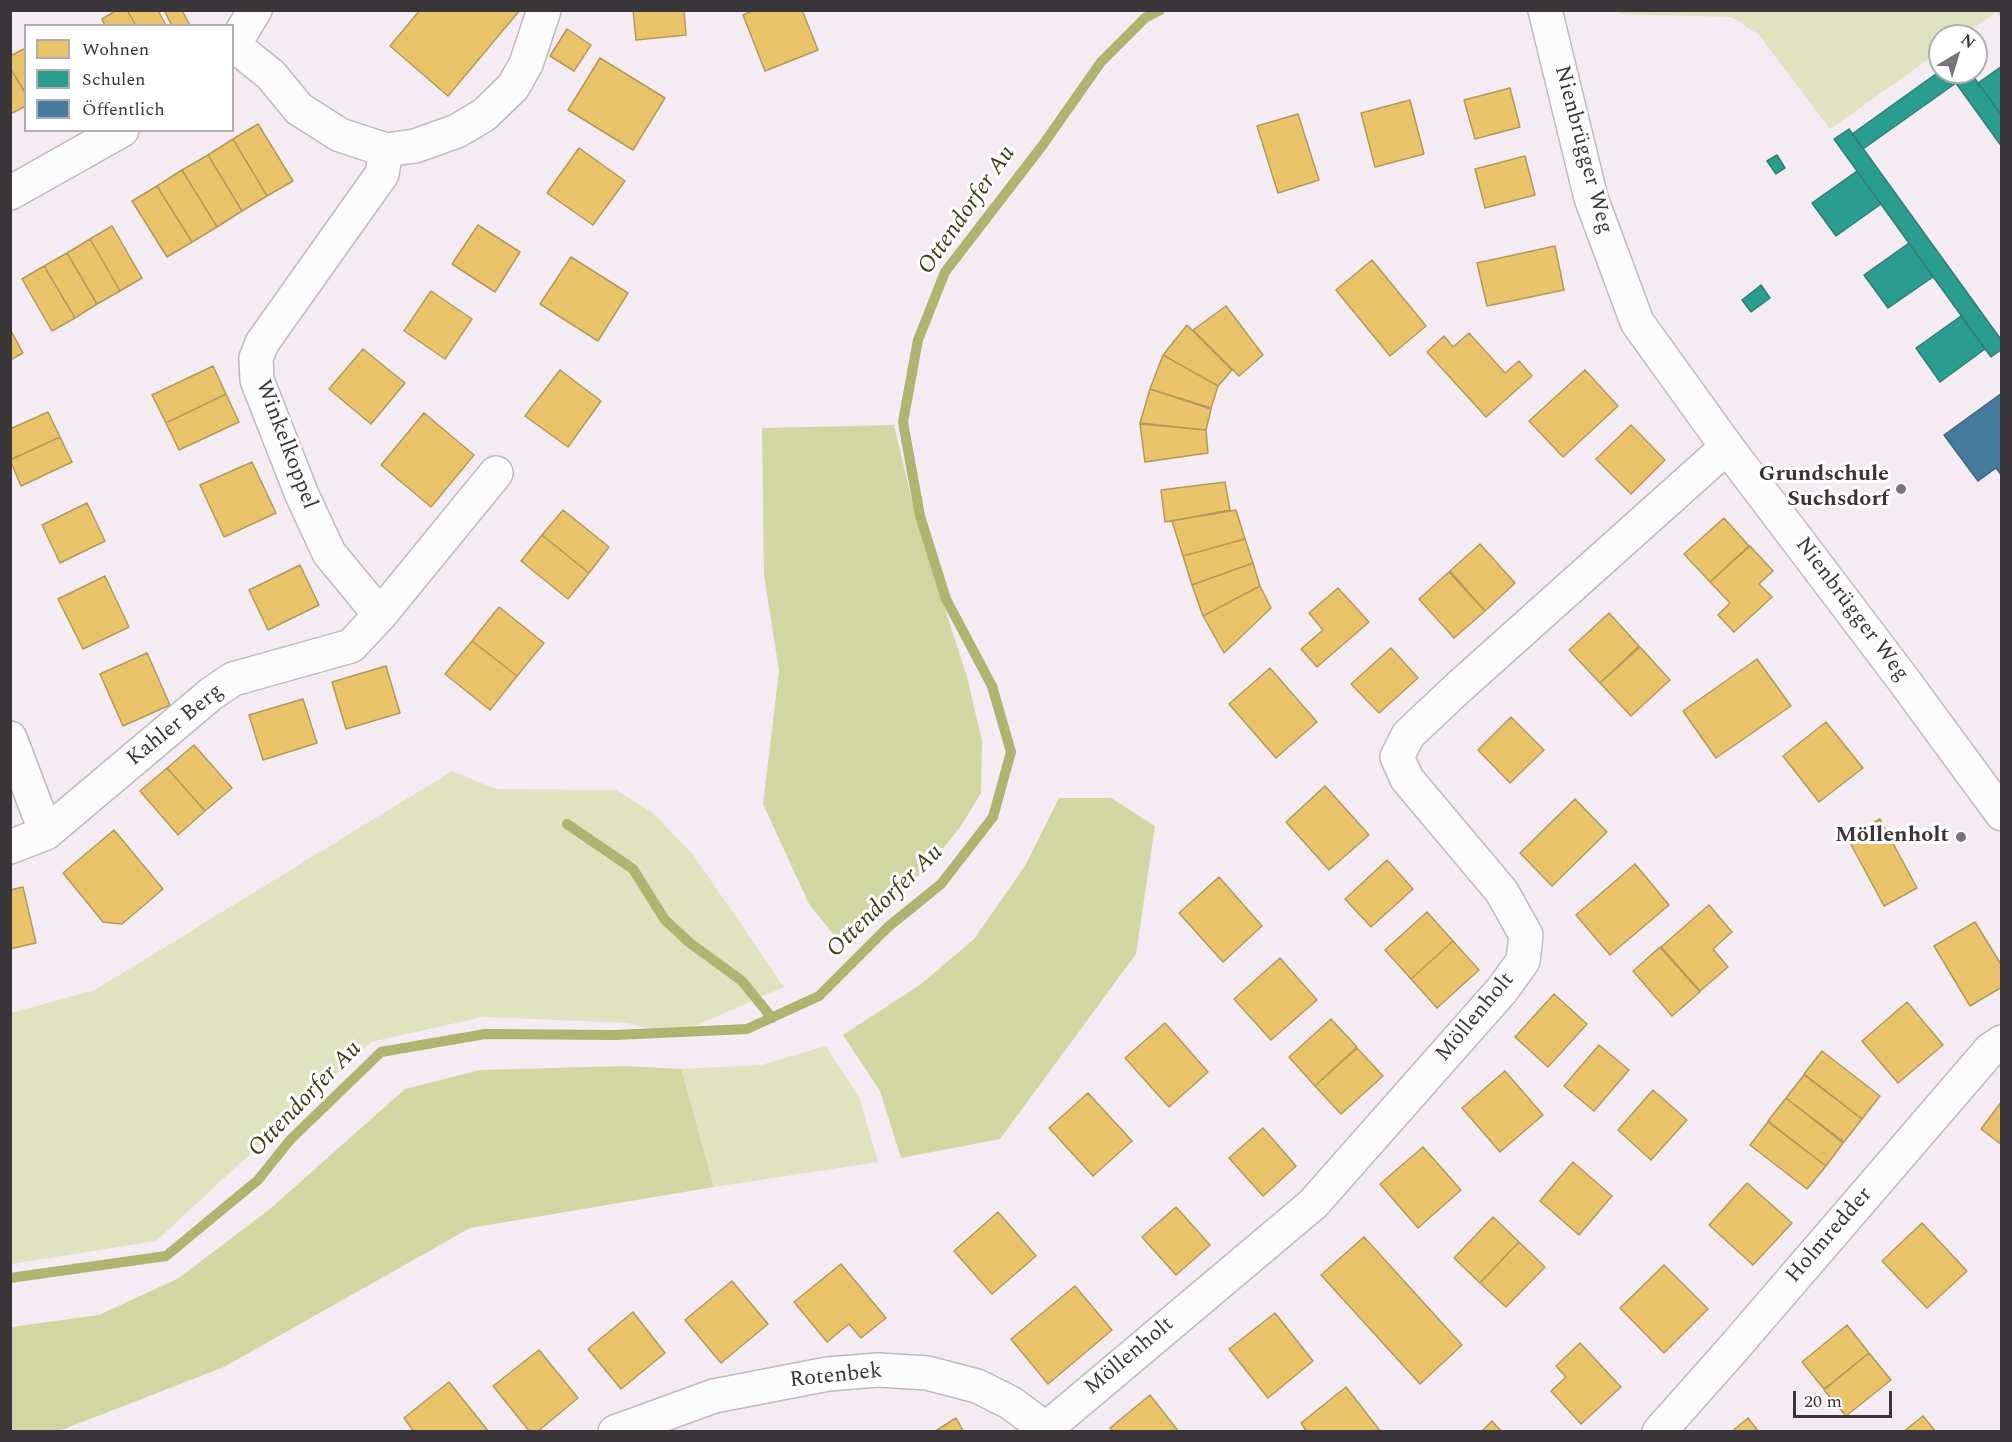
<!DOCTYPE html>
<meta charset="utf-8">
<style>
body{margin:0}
#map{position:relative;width:2012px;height:1442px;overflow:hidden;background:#f4ecf2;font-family:Spectral,serif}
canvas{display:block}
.frame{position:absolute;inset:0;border:12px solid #3a3539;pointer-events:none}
.legend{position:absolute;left:24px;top:24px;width:210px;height:108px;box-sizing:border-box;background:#fff;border:2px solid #b0aeb0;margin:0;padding:8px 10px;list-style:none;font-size:18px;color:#3a3539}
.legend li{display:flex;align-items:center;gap:12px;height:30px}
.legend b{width:30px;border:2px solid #b0aeb0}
.north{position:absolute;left:1928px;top:24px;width:60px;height:60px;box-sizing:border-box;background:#fff;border:2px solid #b0aeb0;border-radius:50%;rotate:38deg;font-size:16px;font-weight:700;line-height:24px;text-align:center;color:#3a3539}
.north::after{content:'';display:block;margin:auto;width:21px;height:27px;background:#7b757a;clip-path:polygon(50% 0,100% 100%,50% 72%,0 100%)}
.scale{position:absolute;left:1793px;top:1391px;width:99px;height:27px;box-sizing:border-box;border:3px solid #3a3539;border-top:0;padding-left:8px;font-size:18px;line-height:21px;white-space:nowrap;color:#3a3539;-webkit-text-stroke:4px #fff;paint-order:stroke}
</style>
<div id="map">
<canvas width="2012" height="1442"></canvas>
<div class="frame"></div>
<ul class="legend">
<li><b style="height:16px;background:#e9c46a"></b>Wohnen</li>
<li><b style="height:16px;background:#2a9d8f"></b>Schulen</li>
<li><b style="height:16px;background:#457b9d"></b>Öffentlich</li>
</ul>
<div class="north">N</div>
<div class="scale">20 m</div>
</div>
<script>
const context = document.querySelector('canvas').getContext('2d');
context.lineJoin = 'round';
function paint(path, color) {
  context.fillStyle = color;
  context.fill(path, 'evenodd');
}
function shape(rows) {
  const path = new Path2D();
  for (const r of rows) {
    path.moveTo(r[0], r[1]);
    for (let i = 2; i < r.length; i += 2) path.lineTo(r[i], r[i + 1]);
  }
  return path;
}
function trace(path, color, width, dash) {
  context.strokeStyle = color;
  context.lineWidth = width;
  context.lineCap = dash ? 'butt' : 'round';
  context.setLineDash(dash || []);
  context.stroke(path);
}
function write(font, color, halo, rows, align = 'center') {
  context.font = font + ' Spectral,serif';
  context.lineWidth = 6;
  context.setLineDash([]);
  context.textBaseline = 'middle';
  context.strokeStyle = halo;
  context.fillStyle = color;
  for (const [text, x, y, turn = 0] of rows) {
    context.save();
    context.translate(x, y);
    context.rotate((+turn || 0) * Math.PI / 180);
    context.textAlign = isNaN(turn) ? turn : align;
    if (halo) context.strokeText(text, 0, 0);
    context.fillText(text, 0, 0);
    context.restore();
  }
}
paint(shape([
 [1624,11,2001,10,2002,18,1996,12,1962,36,1940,36,1940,51,1830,129,1759,35,1732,17,1616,14],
 [452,771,496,789,616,790,653,813,694,856,784,987,670,1037,629,1023,483,1017,371,1042,156,1241,11,1264,11,1013,95,990],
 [826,1046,860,1099,878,1162,714,1187,681,1069,761,1065]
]), '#dfe3c0');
paint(shape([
 [894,425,917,522,967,677,982,741,981,793,961,826,927,869,868,915,842,945,809,904,763,804,779,671,764,575,762,428],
 [1059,798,1111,798,1155,826,1136,954,1000,1139,901,1158,880,1091,843,1035,921,984,974,939,1025,866],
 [624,1066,681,1069,714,1187,470,1228,224,1367,59,1431,11,1431,11,1327,99,1315,179,1278,271,1208,405,1089,480,1070]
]), '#d1d7a2');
const homes = shape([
 [117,10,127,10,136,26,105,26,102,19,117,10],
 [127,10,158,10,166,26,136,26,127,10],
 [164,10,182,10,190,26,172,26,164,10],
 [420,10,520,10,448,96,390,46,420,10],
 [633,10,684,10,686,35,636,40,633,10],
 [754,10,802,10,818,50,765,71,743,15,754,10],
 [567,29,591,45,574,71,550,56,567,29],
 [26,48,26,94,10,68,10,56,26,48],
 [600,58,665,98,633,150,568,110,600,58],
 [10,68,26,94,26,106,10,114,10,68],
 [1510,88,1520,127,1475,139,1464,100,1510,88],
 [1410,100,1424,154,1375,167,1361,113,1410,100],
 [1298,114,1319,180,1278,193,1257,126,1298,114],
 [258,124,293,181,267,196,233,139,258,124],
 [233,139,267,196,242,211,208,155,233,139],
 [579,148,625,181,593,225,547,193,579,148],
 [208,155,242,211,217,227,182,170,208,155],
 [1525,156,1535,195,1485,208,1475,169,1525,156],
 [182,170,217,227,192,242,157,186,182,170],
 [157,186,192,242,167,257,132,201,157,186],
 [478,225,520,252,495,292,452,264,478,225],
 [112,226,142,278,120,291,90,239,112,226],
 [90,239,120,291,97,304,67,253,90,239],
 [1555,246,1564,290,1487,306,1477,263,1555,246],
 [67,253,97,304,75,318,44,266,67,253],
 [571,257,628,293,598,341,540,304,571,257],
 [1372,260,1426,326,1390,356,1336,290,1372,260],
 [44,266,75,318,52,331,22,279,44,266],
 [431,291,472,319,445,359,404,331,431,291],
 [1226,306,1263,355,1239,376,1193,330,1226,306],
 [1187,325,1232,370,1218,386,1163,355,1187,325],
 [10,329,23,353,10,360,10,329],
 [1469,333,1505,373,1519,361,1532,376,1486,417,1427,352,1444,336,1453,347,1469,333],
 [363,349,405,383,371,424,329,389,363,349],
 [1163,355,1218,386,1211,408,1150,389,1163,355],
 [213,366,226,394,166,423,152,395,213,366],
 [560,370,601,401,568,447,525,416,560,370],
 [1585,370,1618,406,1563,457,1529,421,1585,370],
 [1150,389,1211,409,1206,430,1140,423,1150,389],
 [226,394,239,422,179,450,166,423,226,394],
 [48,412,60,437,10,460,10,429,48,412],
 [424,413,474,455,431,507,381,465,424,413],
 [1140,424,1206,430,1208,453,1145,462,1140,424],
 [1631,425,1665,460,1631,494,1596,459,1631,425],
 [60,437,72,462,21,486,10,460,60,437],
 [252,462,276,513,224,537,200,485,252,462],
 [1225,482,1230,510,1165,522,1161,490,1225,482],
 [87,503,105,541,60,563,42,525,87,503],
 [563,510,609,547,589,573,542,535,563,510],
 [1236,510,1245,539,1183,556,1172,521,1236,510],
 [1724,518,1749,546,1710,582,1684,554,1724,518],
 [542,535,589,573,568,599,521,561,542,535],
 [1245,539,1253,563,1192,585,1183,556,1245,539],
 [1480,544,1515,583,1485,611,1450,571,1480,544],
 [1750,546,1773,571,1759,584,1772,597,1734,632,1718,615,1730,603,1710,582,1750,546],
 [1253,563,1260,586,1203,616,1192,585,1253,563],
 [300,565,319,605,268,630,249,590,300,565],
 [1449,572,1485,611,1454,638,1419,599,1449,572],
 [105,576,129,627,83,649,58,599,105,576],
 [1260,586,1271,608,1224,653,1203,616,1260,586],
 [1338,588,1369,622,1317,667,1301,649,1323,630,1309,613,1338,588],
 [499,607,544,643,517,676,472,641,499,607],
 [1609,613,1639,646,1600,683,1569,650,1609,613],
 [472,641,517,676,490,710,445,674,472,641],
 [1640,647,1670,680,1631,716,1600,683,1640,647],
 [1391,648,1418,678,1379,713,1351,684,1391,648],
 [147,653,170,705,123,726,100,674,147,653],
 [1757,659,1791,706,1716,758,1683,711,1757,659],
 [386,666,400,713,346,729,332,682,386,666],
 [1270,668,1317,722,1276,758,1229,704,1270,668],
 [303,699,317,743,263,760,249,715,303,699],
 [1511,717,1544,750,1510,783,1478,750,1511,717],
 [1826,722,1863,768,1819,802,1783,756,1826,722],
 [194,745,232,788,205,811,167,768,194,745],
 [167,768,205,811,178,835,140,791,167,768],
 [1325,786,1369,835,1329,870,1286,822,1325,786],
 [1575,799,1607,832,1552,886,1520,853,1575,799],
 [1880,819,1917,888,1884,906,1847,837,1880,819],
 [114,830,163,889,122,924,103,922,63,873,114,830],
 [1387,860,1413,889,1371,927,1345,899,1387,860],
 [1635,864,1669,905,1610,955,1576,915,1635,864],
 [1219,877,1262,926,1223,962,1179,913,1219,877],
 [23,887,36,943,10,949,10,890,23,887],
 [1709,905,1732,932,1713,949,1728,967,1700,991,1661,947,1709,905],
 [1427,912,1453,941,1411,979,1385,950,1427,912],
 [1975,922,2002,966,2002,987,1970,1006,1934,946,1975,922],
 [1453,941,1479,970,1437,1008,1411,979,1453,941],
 [1660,947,1700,992,1672,1016,1633,971,1660,947],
 [1280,958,1317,1000,1271,1040,1234,999,1280,958],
 [1554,994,1587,1024,1548,1067,1515,1037,1554,994],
 [1907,1002,1943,1045,1898,1083,1862,1041,1907,1002],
 [1331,1019,1357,1047,1315,1086,1289,1057,1331,1019],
 [1165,1023,1208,1072,1169,1107,1125,1058,1165,1023],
 [1599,1045,1629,1070,1594,1111,1564,1086,1599,1045],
 [1357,1048,1383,1076,1341,1114,1315,1086,1357,1048],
 [1822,1051,1880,1096,1862,1119,1804,1074,1822,1051],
 [1505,1071,1543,1115,1500,1152,1462,1108,1505,1071],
 [1804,1075,1862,1119,1844,1142,1786,1098,1804,1075],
 [1653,1090,1687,1120,1651,1160,1618,1130,1653,1090],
 [1088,1093,1132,1141,1093,1176,1049,1128,1088,1093],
 [1786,1098,1843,1143,1826,1166,1768,1121,1786,1098],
 [2002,1101,2002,1145,1981,1129,2002,1101],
 [1768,1122,1826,1166,1807,1189,1750,1145,1768,1122],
 [1263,1128,1296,1166,1263,1196,1229,1158,1263,1128],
 [1423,1147,1461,1190,1418,1228,1380,1184,1423,1147],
 [1573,1162,1612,1196,1579,1235,1540,1201,1573,1162],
 [1747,1183,1792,1223,1753,1265,1709,1225,1747,1183],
 [1176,1207,1210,1245,1176,1275,1142,1237,1176,1207],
 [998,1212,1036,1256,992,1294,954,1251,998,1212],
 [1493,1217,1519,1242,1480,1283,1454,1258,1493,1217],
 [1922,1223,1967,1271,1927,1308,1882,1261,1922,1223],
 [1364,1237,1462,1345,1420,1384,1321,1275,1364,1237],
 [1519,1242,1545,1267,1506,1307,1480,1283,1519,1242],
 [841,1264,886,1318,861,1338,849,1324,827,1342,794,1302,841,1264],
 [1664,1265,1708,1309,1664,1353,1620,1308,1664,1265],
 [732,1281,768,1324,721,1363,685,1320,732,1281],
 [1075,1286,1112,1330,1048,1384,1011,1339,1075,1286],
 [633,1312,665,1353,621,1389,588,1349,633,1312],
 [1275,1313,1313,1361,1268,1398,1229,1349,1275,1313],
 [1847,1325,1869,1353,1824,1389,1802,1362,1847,1325],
 [1580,1343,1621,1387,1581,1424,1551,1391,1566,1377,1556,1366,1580,1343],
 [539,1350,578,1398,537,1432,530,1432,493,1386,539,1350],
 [1869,1353,1891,1380,1846,1416,1824,1390,1869,1353],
 [449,1382,489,1432,414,1432,404,1418,449,1382],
 [1346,1387,1381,1432,1307,1432,1301,1423,1346,1387],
 [1150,1395,1179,1432,1113,1432,1110,1428,1150,1395],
 [1923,1416,1936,1432,1903,1432,1923,1416],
 [956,1418,964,1432,934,1432,956,1418],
 [1748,1418,1759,1432,1731,1432,1748,1418],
 [1492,1421,1502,1432,1481,1432,1492,1421]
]);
paint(homes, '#e9c46a');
trace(homes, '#b4995b', 1.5);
const schools = shape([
 [2002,66,2002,116,1978,83,2002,66],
 [1940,71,1948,72,1956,83,1863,149,1852,134,1940,71],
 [1948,72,1970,72,2002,116,2002,147,1948,72],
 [1849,129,2002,341,2002,349,1991,357,1834,139,1849,129],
 [1777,155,1785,168,1776,174,1767,161,1777,155],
 [1857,171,1881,204,1836,236,1812,203,1857,171],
 [1909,243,1933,277,1888,308,1864,275,1909,243],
 [1761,285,1770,298,1751,312,1742,300,1761,285],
 [1961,316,1985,349,1940,382,1916,348,1961,316]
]);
paint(schools, '#2a9d8f');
trace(schools, '#2f7e75', 1.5);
const public = shape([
 [2002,393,2002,476,1996,468,1978,481,1944,435,2002,393]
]);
paint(public, '#457b9d');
trace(public, '#42667f', 1.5);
trace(shape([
 [567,824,633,869,665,920,690,943,742,981,772,1018],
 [10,1278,166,1256,258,1180,290,1140,381,1052,485,1034,615,1035,747,1029,819,996,888,927,941,884,993,817,1011,752,992,686,946,599,920,516,903,422,918,340,945,272,1042,146,1101,62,1145,18,1160,10]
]), '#adb570', 10);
const minor = shape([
 [1545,10,1591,198,1637,322,1727,447,1902,678,2002,814],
 [235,46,271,75,299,109,340,135,386,150,415,146,457,131,484,115,513,87,526,64,544,10],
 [232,48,255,10],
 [10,193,122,130],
 [380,615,329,553,302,495,257,380,256,358,262,343,382,174,386,150],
 [10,738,46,833],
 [10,847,46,833,211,694,233,679,351,646,380,615,496,473],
 [1047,1428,1313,1204,1502,990,1523,961,1526,935,1502,892,1407,779,1397,757,1408,735,1459,687,1727,447],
 [615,1432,714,1396,828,1374,878,1370,927,1373,977,1386,1011,1403,1050,1432],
 [1659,1432,1731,1351,1990,1050,2002,1042]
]);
trace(minor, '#c0b9be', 36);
trace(minor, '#fdfcfd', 33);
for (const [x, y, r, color] of [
 [1901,489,6,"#7b757a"],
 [1961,837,6,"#7b757a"]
]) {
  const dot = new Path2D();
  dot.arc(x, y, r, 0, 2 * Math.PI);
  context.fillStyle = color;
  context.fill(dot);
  trace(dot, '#fff', 2);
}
write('22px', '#3a3539', '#fff', [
 ["Nienbrügger Weg",1582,150,75],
 ["Winkelkoppel",285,445,69],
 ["Nienbrügger Weg",1851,610,53],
 ["Kahler Berg",176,726,-39],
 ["Möllenholt",1476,1018,-50],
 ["Holmredder",1830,1236,-49],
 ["Möllenholt",1130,1357,-40],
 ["Rotenbek",836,1377,-6]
]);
write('bold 22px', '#3a3539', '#fff', [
 ["Grundschule",1889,476],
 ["Suchsdorf",1889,501],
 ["Möllenholt",1949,837]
], 'right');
write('italic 24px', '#373e14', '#fff', [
 ["Ottendorfer Au",968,211,-55],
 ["Ottendorfer Au",886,902,-44],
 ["Ottendorfer Au",306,1100,-46]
]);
</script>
